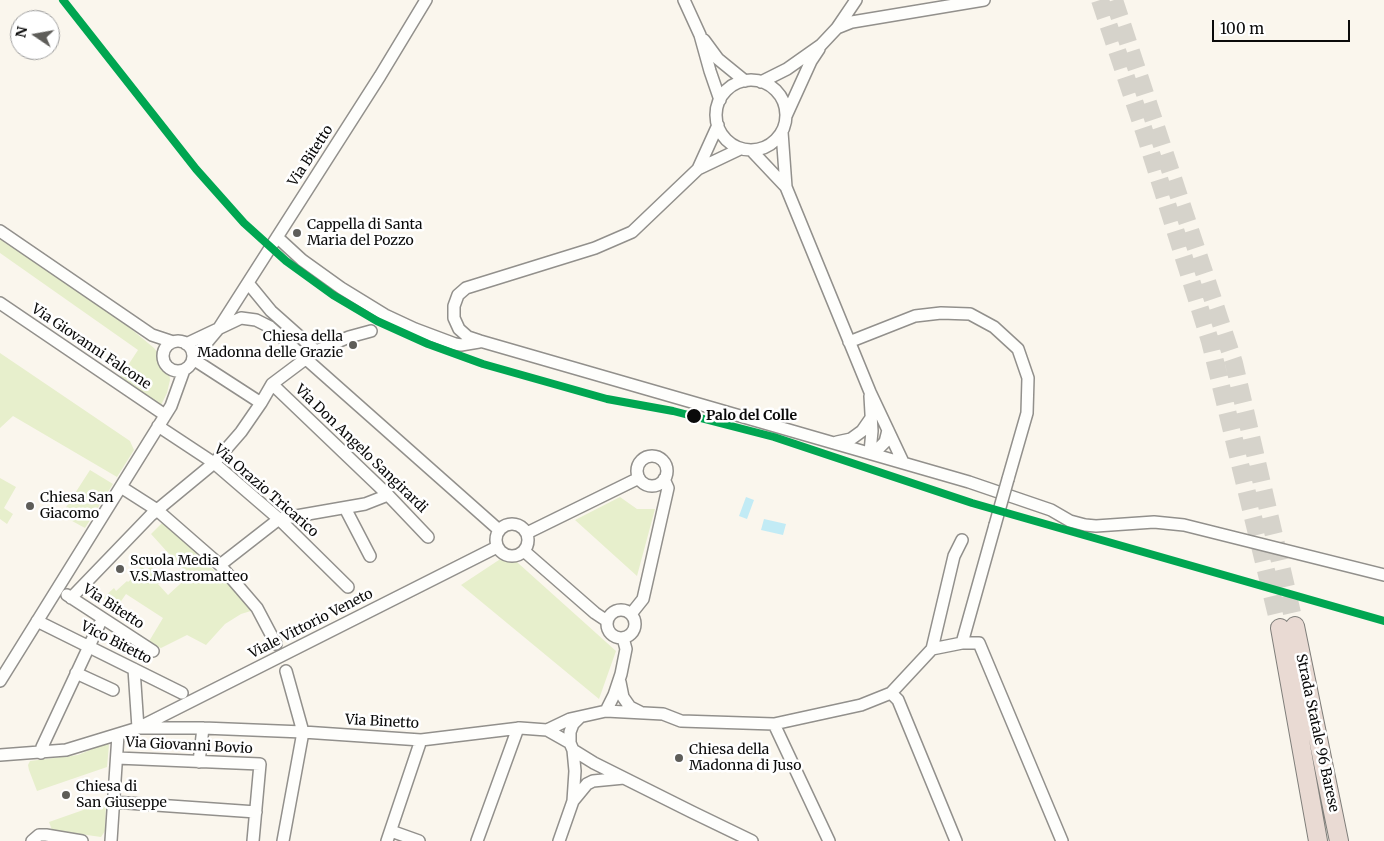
<!DOCTYPE html>
<style>
body{margin:0}
#map{position:relative;width:1384px;height:841px;overflow:hidden;background:#faf6ed;font-family:Merriweather,serif}
canvas{display:block}
.north{position:absolute;left:10px;top:10px;width:50px;height:50px;box-sizing:border-box;background:#fff;border:1px solid #9d9d9d;border-radius:50%;rotate:282deg;font-size:14px;font-weight:700;line-height:20px;text-align:center;color:#0a0a0a}
.north::after{content:'';display:block;margin:auto;width:18px;height:22px;background:#5e5d59;clip-path:polygon(50% 0,100% 100%,50% 72%,0 100%)}
.scale{position:absolute;left:1212px;top:20px;width:138px;height:22px;box-sizing:border-box;border:2px solid #0a0a0a;border-top:0;padding-left:6px;font-size:15px;line-height:18px;white-space:nowrap;color:#0a0a0a;-webkit-text-stroke:4px #fff;paint-order:stroke}
</style>
<div id="map">
<canvas width="1384" height="841"></canvas>
<div class="north">N</div>
<div class="scale">100 m</div>
</div>
<script>
const context = document.querySelector('canvas').getContext('2d');
context.lineJoin = 'round';
function paint(path, color) {
  context.fillStyle = color;
  context.fill(path, 'evenodd');
}
function shape(rows) {
  const path = new Path2D();
  for (const r of rows) {
    if (r.length === 3) {
      path.moveTo(r[0] + r[2], r[1]);
      path.arc(r[0], r[1], r[2], 0, 2 * Math.PI);
      continue;
    }
    path.moveTo(r[0], r[1]);
    for (let i = 2; i < r.length; i += 2) path.lineTo(r[i], r[i + 1]);
  }
  return path;
}
function trace(path, color, width, dash) {
  context.strokeStyle = color;
  context.lineWidth = width;
  context.lineCap = dash ? 'butt' : 'round';
  context.setLineDash(dash || []);
  context.stroke(path);
}
function write(font, color, halo, rows, align = 'center') {
  context.font = font + ' Merriweather,serif';
  context.lineWidth = 5;
  context.setLineDash([]);
  context.textBaseline = 'middle';
  context.strokeStyle = halo;
  context.fillStyle = color;
  for (const [text, x, y, turn = 0] of rows) {
    context.save();
    context.translate(x, y);
    context.rotate((+turn || 0) * Math.PI / 180);
    context.textAlign = isNaN(turn) ? turn : align;
    if (halo) context.strokeText(text, 0, 0);
    context.fillText(text, 0, 0);
    context.restore();
  }
}
paint(shape([
 [0,237,118,318,154,348,163,359,169,371,170,380,167,393,160,407,119,379,138,350,0,253],
 [0,353,130,441,134,450,117,477,13,416,0,428],
 [90,470,113,484,85,528,61,515],
 [0,478,16,487,4,508,13,514,7,524,0,519],
 [620,497,637,509,655,509,637,576,575,520],
 [164,521,254,610,241,614,225,624,206,645,187,635,161,648,148,643,163,618,126,594,117,607,103,598,114,588,116,591,127,581,128,582,139,572,137,570,142,566,146,571,151,566,163,579,158,584,168,595,189,576,151,534],
 [508,554,616,651,599,699,461,585],
 [107,743,109,745,107,767,37,791,29,770,28,765,30,761,78,755],
 [106,802,105,831,101,837,52,830,49,822]
]), '#e7efcc');
paint(shape([
 [746,497,754,500,747,519,739,516],
 [764,519,786,524,783,535,761,530]
]), '#c2ebf5');
trace(shape([
 [1100,0,1145,134,1210,341,1280,628],
 [1114,0,1234,363,1295,626]
]), '#d6d3cb', 18, [18, 9]);
const minor = shape([
 [684,0,700,35,710,71,720,100],
 [837,28,852,22,984,0],
 [704,40,718,59,745,81],
 [751,115,35],
 [761,82,787,69,821,45,837,28,856,0],
 [786,116,811,61,819,49],
 [718,125,698,169,632,232,595,248,466,288,458,295,454,306,454,318,459,329,468,337,480,341,969,482,1051,510,1070,521,1085,525,1096,526,1154,522,1184,525,1384,575],
 [782,132,786,187],
 [752,151,786,187,870,392,903,462],
 [698,169,740,149],
 [0,231,152,335,173,342],
 [277,237,302,260,341,288,385,315,415,329,455,344,461,345,479,342],
 [248,283,271,311,316,351],
 [0,303,165,415],
 [178,356,15],
 [849,342,915,316,941,313,970,314,994,327,1018,349,1028,378,1027,413,1008,479],
 [186,344,241,318,256,320,270,327,499,530],
 [272,384,388,495,428,537],
 [261,403,193,359,219,328,380,76,426,0],
 [158,426,214,463,279,519,348,587],
 [837,442,851,439,862,431,871,418],
 [870,452,872,431,870,396],
 [870,452,879,448,885,442,888,430],
 [652,471,15],
 [121,487,157,510,220,565,257,608,276,644],
 [345,508,370,556],
 [512,540,16],
 [527,533,639,478],
 [524,551,595,613,607,621],
 [220,565,279,519,365,504,388,495],
 [67,595,153,651],
 [71,598,151,515,214,463,241,432,261,403,272,384,316,351,349,337,371,331],
 [621,624,14],
 [631,614,643,599,668,488,664,479],
 [37,621,182,693],
 [962,643,995,525],
 [932,649,954,556,962,540],
 [134,669,138,728,497,547],
 [76,673,113,690],
 [0,681,171,406,184,370],
 [620,682,623,697,630,707,640,712],
 [891,693,898,700,956,841],
 [606,711,614,695,621,674,626,649,623,638],
 [774,724,829,841],
 [547,730,570,719,606,711,663,714,681,721,774,724,861,705,891,693,932,649,962,643,979,643,1062,841],
 [570,743,570,732,573,724,579,718],
 [41,753,42,747,99,625],
 [0,755,66,750,138,728,203,728,303,732,421,740,520,728,547,730,570,743,573,750,594,763,692,812,752,841],
 [117,758,260,764,253,841],
 [199,762,203,728],
 [573,801,587,784,593,781,624,778],
 [113,802,256,812],
 [391,831,419,841],
 [32,841,39,835,46,835,82,841],
 [111,841,118,735],
 [283,841,303,732,286,671],
 [387,841,421,740],
 [477,841,518,728],
 [559,841,573,801,575,771,573,750]
]);
const highway = shape([
 [1295,626,1339,841],
 [1280,628,1318,841]
]);
trace(minor, '#92908c', 14);
trace(highway, '#7f7e7a', 20);
trace(minor, '#fefefc', 11);
trace(highway, '#e9dad3', 18);
const minorBridge = shape([
 [995,525,1008,479]
]);
trace(minorBridge, '#92908c', 14, []);
trace(minorBridge, '#fefefc', 11);
trace(shape([
 [63,0,196,169,244,223,286,261,333,295,377,321,428,344,483,364,607,399,673,411,774,437,972,503,1384,621]
]), '#00a651', 8);
for (const [x, y, r, color] of [
 [297,233,5,"#5e5d59"],
 [353,345,5,"#5e5d59"],
 [694,416,8,"#0a0a0a"],
 [30,506,5,"#5e5d59"],
 [120,569,5,"#5e5d59"],
 [679,758,5,"#5e5d59"],
 [66,795,5,"#5e5d59"]
]) {
  const dot = new Path2D();
  dot.arc(x, y, r, 0, 2 * Math.PI);
  context.fillStyle = color;
  context.fill(dot);
  trace(dot, '#fff', 2);
}
write('14px', '#0a0a0a', '#fff', [
 ["Via Bitetto",311,156,-57],
 ["Via Giovanni Falcone",91,347,34],
 ["Via Don Angelo Sangirardi",361,449,44],
 ["Via Orazio Tricarico",266,491,41],
 ["Via Bitetto",113,607,33],
 ["Viale Vittorio Veneto",311,624,-27],
 ["Vico Bitetto",116,643,27],
 ["Via Binetto",382,722,3],
 ["Strada Statale 96 Barese",1317,733,78],
 ["Via Giovanni Bovio",189,746,3]
]);
write('14px', '#0a0a0a', '#fff', [
 ["Cappella di Santa",307,225],
 ["Maria del Pozzo",307,241],
 ["Chiesa della",343,337,"right"],
 ["Madonna delle Grazie",343,353,"right"],
 ["Chiesa San",40,498],
 ["Giacomo",40,514],
 ["Scuola Media",130,561],
 ["V.S.Mastromatteo",130,577],
 ["Chiesa della",689,750],
 ["Madonna di Juso",689,766],
 ["Chiesa di",76,787],
 ["San Giuseppe",76,803]
], 'left');
write('bold 14px', '#0a0a0a', '#fff', [
 ["Palo del Colle",706,416]
], 'left');
</script>
